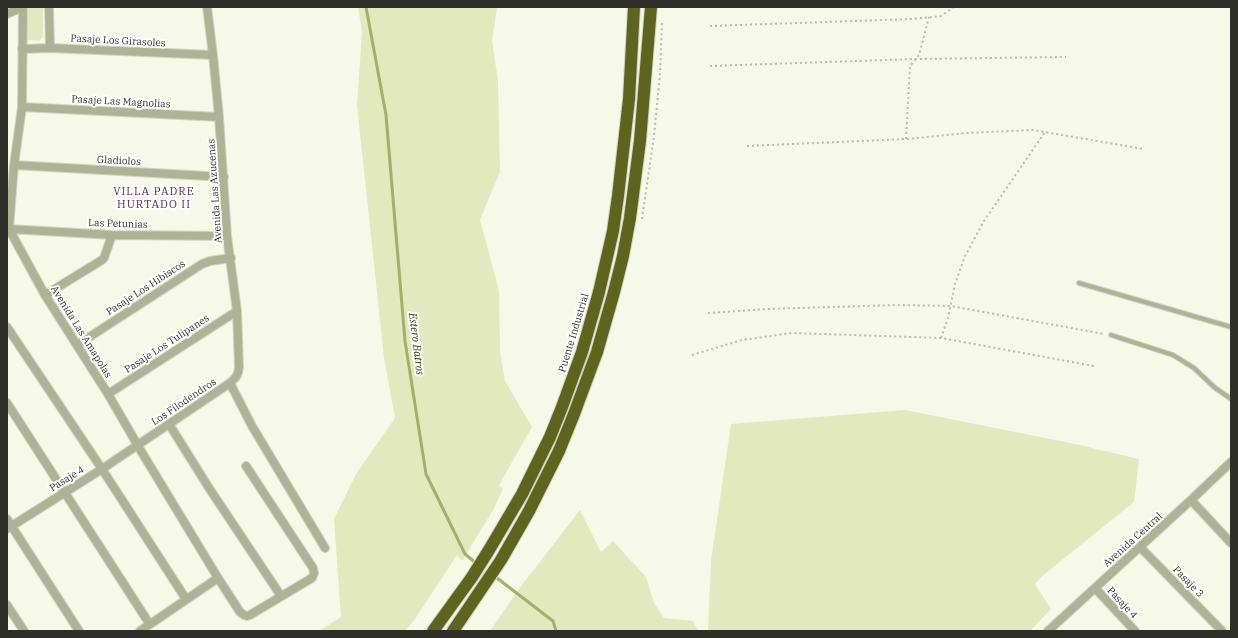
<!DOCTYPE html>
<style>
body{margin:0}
#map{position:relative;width:1238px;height:638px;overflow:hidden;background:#f6f9e7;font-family:"IBM Plex Serif",serif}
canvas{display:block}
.frame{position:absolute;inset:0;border:8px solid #2e2f28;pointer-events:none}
</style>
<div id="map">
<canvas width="1238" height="638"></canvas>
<div class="frame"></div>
</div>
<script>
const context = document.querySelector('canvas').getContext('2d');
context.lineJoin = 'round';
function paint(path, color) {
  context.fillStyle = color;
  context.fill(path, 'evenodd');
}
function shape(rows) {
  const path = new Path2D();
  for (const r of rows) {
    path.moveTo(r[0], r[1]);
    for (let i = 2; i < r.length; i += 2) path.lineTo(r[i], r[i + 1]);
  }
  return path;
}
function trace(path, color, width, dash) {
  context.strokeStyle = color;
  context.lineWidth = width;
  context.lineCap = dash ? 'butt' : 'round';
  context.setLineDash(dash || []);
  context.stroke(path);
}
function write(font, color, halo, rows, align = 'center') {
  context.font = font + ' "IBM Plex Serif",serif';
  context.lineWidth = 4;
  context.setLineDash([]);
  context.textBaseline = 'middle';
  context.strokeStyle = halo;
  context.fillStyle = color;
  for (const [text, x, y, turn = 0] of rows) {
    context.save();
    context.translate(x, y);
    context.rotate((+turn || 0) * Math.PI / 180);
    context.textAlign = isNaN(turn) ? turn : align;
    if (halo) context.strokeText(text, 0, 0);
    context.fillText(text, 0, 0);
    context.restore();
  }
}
paint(shape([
 [27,7,43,7,43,37,39,41,27,40],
 [358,7,497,7,492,41,498,81,500,172,480,220,499,291,500,351,505,381,532,427,499,485,503,489,493,510,462,561,457,555,415,619,405,631,319,631,341,617,334,519,356,474,395,418,384,358,357,105,362,32],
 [905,410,1075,444,1139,459,1134,502,1041,577,1035,584,1051,609,1030,631,708,631,711,561,731,424],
 [580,510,601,552,613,541,646,577,654,603,664,618,693,621,698,631,490,631,518,590]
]), '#e2e9be');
trace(shape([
 [366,7,386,115,405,341,426,474,465,554,477,564],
 [493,575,553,621,556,631]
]), '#a5af69', 3);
const lane = shape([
 [1079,283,1231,327],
 [1111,335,1173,355,1194,368,1214,387,1231,399]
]);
const street = shape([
 [49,7,50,48],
 [7,14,23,7],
 [22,49,50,48,213,55],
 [22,107,219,117],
 [14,165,224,177],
 [9,229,45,295,108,394,141,451,218,578,240,612,244,615,247,616,250,615,312,578,314,573,313,568,246,466],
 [9,229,112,235,227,236],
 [7,232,9,229,14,165,22,107,23,7],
 [45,295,102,260,104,258,112,235],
 [7,327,102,469,184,596],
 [77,345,202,264,210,261,231,258],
 [230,383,252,426,325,548],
 [108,394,237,311],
 [7,403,147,620],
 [169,424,209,488,281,596],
 [1191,500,1231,543],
 [7,519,79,631],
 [7,529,102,469,230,383,236,377,238,373,239,367,237,311,227,236,219,117,213,55,207,7],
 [1140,547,1222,631],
 [1095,588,1135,631],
 [7,605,24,631],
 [140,631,218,578],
 [1048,631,1191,500,1231,462]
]);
const highway = shape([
 [433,631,472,577,489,550,522,494,550,437,562,407,582,352,599,292,613,231,618,196,629,99,634,7],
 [453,631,501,560,529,511,559,451,574,414,597,352,614,292,623,256,630,218,640,141,651,7]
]);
trace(lane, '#d2d5c5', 6);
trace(street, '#d2d5c5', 10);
trace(highway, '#d2d5c5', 14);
trace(shape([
 [1227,7,1231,7],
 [710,26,912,19,941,16,954,7],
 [710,66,915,59,1066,57],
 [906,139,910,66,919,55,929,17],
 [747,146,906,139,966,133,1033,130,1144,149],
 [642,219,654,136,660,74,662,22],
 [708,313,767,309,897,305,951,306,1104,334],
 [941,338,948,318,955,284,965,256,984,221,1045,132],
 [692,355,742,340,792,333,941,338,1094,366]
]), '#b9bbad', 2, [2, 3]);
trace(lane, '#aeb395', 4);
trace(street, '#aeb395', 8);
trace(highway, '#5d641e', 12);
write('10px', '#2e2f28', '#fff', [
 ["Pasaje Los Girasoles",118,41,3],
 ["Pasaje Las Magnolias",121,102,3],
 ["Gladiolos",119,161,3],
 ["Avenida Las Azucenas",215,191,-94],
 ["Las Petunias",118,224,2],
 ["Pasaje Los Hibiscos",146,288,-33],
 ["Avenida Las Amapolas",81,332,58],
 ["Puente Industrial",574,333,-73],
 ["Pasaje Los Tulipanes",167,344,-33],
 ["Los Filodendros",184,402,-34],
 ["Pasaje 4",67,479,-32],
 ["Avenida Central",1133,540,-42],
 ["Pasaje 3",1188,582,46],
 ["Pasaje 4",1122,603,47]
]);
context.letterSpacing = '1px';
write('11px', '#58295c', '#fff', [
 ["VILLA PADRE",154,192],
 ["HURTADO II",154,205]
]);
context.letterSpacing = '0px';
write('italic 11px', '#363b04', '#fff', [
 ["Estero Batros",416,344,83]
]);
</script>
